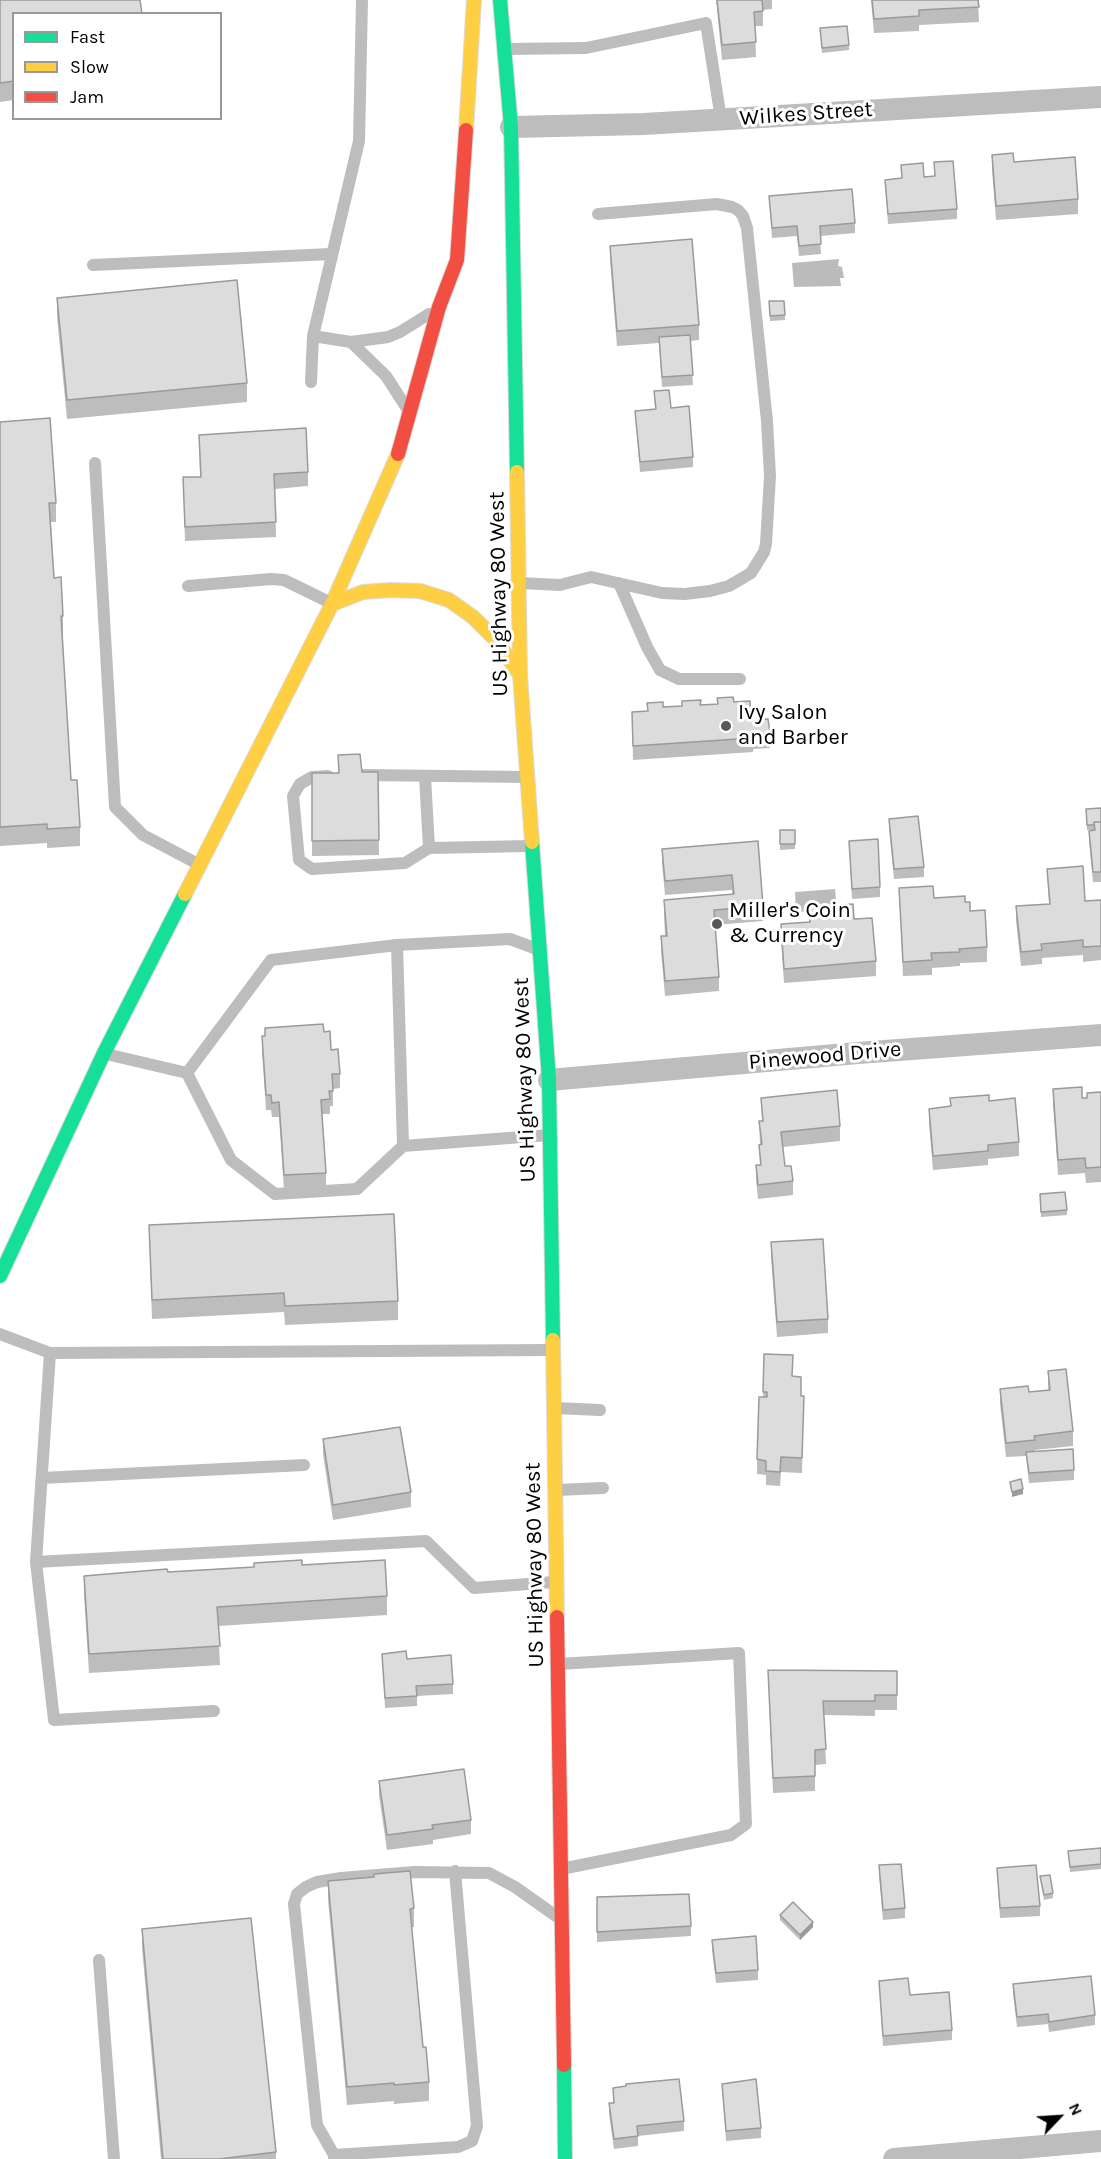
<!DOCTYPE html>
<style>
body{margin:0}
#map{position:relative;width:1101px;height:2159px;overflow:hidden;background:#fff;font-family:Karla,sans-serif}
canvas{display:block}
.legend{position:absolute;left:12px;top:12px;width:210px;height:108px;box-sizing:border-box;background:#fff;border:2px solid #999;margin:0;padding:8px 10px;list-style:none;font-size:18px;color:#000}
.legend li{display:flex;align-items:center;gap:12px;height:30px}
.legend b{width:30px;border:2px solid #999}
.north{position:absolute;left:1029px;top:2087px;width:60px;height:60px;-webkit-text-stroke:4px #fff;paint-order:stroke;rotate:65deg;font-size:16px;font-weight:700;line-height:24px;text-align:center;color:#000}
.north::after{content:'';display:block;margin:auto;width:21px;height:27px;background:#000;clip-path:polygon(50% 0,100% 100%,50% 72%,0 100%)}
</style>
<div id="map">
<canvas width="1101" height="2159"></canvas>
<ul class="legend">
<li><b style="height:8px;background:#16e098"></b>Fast</li>
<li><b style="height:8px;background:#ffcf43"></b>Slow</li>
<li><b style="height:8px;background:#f24e42"></b>Jam</li>
</ul>
<div class="north">N</div>
</div>
<script>
const context = document.querySelector('canvas').getContext('2d');
context.lineJoin = 'round';
function paint(path, color) {
  context.fillStyle = color;
  context.fill(path, 'evenodd');
}
function shape(rows) {
  const path = new Path2D();
  for (const r of rows) {
    path.moveTo(r[0], r[1]);
    for (let i = 2; i < r.length; i += 2) path.lineTo(r[i], r[i + 1]);
  }
  return path;
}
function trace(path, color, width, dash) {
  context.strokeStyle = color;
  context.lineWidth = width;
  context.lineCap = dash ? 'butt' : 'round';
  context.setLineDash(dash || []);
  context.stroke(path);
}
function write(font, color, halo, rows, align = 'center') {
  context.font = font + ' Karla,sans-serif';
  context.lineWidth = 6;
  context.setLineDash([]);
  context.textBaseline = 'middle';
  context.strokeStyle = halo;
  context.fillStyle = color;
  for (const [text, x, y, turn = 0] of rows) {
    context.save();
    context.translate(x, y);
    context.rotate((+turn || 0) * Math.PI / 180);
    context.textAlign = isNaN(turn) ? turn : align;
    if (halo) context.strokeText(text, 0, 0);
    context.fillText(text, 0, 0);
    context.restore();
  }
}
paint(shape([
 [839,259,838,266,842,267,844,278,840,278,841,286,794,287,792,263],
 [835,889,837,910,796,912,795,892]
]), '#bbb');
const fast = shape([
 [500,0,511,127,517,472],
 [532,842,549,1080,553,1340],
 [0,1276,104,1053,185,894],
 [564,2065,565,2159]
]);
const slow = shape([
 [466,130,474,0],
 [517,472,520,675,532,842],
 [332,604,363,592,391,590,420,591,449,600,473,617,496,640,520,675],
 [185,894,332,604,398,454],
 [553,1340,557,1617]
]);
const jam = shape([
 [398,454,439,307,457,260,466,130],
 [557,1617,564,2065]
]);
trace(fast, '#dbdbdb', 16);
trace(slow, '#dbdbdb', 16);
trace(jam, '#dbdbdb', 16);
trace(shape([
 [362,0,359,141,313,336,351,342,388,337,400,332,429,314],
 [507,49,586,48,706,23,721,119],
 [93,265,331,254],
 [351,342,386,376,406,407],
 [311,382,313,336],
 [95,463,115,807,143,835,198,864],
 [520,583,560,585,591,577,662,593,685,594,710,591,729,586,751,573,764,552,766,544,770,476,767,421,747,228,743,216,738,210,732,207,717,204,598,214],
 [619,583,647,647,660,670,679,679,740,679],
 [188,586,271,579,284,580,331,603],
 [364,775,526,777],
 [328,776,312,777,300,784,293,796,299,860,312,869,405,863,429,848,530,846],
 [425,777,429,848],
 [397,945,403,1146],
 [537,949,510,939,397,945,271,960,187,1073,231,1160,275,1194,357,1189,403,1146,549,1135],
 [106,1054,187,1073],
 [0,1334,50,1353],
 [555,1408,600,1410],
 [42,1478,304,1465],
 [557,1490,603,1488],
 [36,1562,50,1353,550,1350],
 [559,1664,739,1653,746,1824,731,1835,561,1869],
 [214,1711,54,1720,36,1562,426,1541,474,1588,555,1582],
 [99,1960,114,2159],
 [334,2155,458,2147,472,2141,477,2126,455,1871],
 [334,2159,334,2155,317,2125,294,1904,297,1894,306,1887,317,1882,341,1878,414,1872,489,1873,515,1887,556,1916]
]), '#bdbdbd', 12);
trace(shape([
 [511,127,644,124,1101,97],
 [549,1080,858,1053,1101,1035],
 [894,2159,1101,2141]
]), '#bdbdbd', 22);
trace(fast, '#16e098', 14);
trace(slow, '#ffcf43', 14);
trace(jam, '#f24e42', 14);
paint(shape([
 [0,0,14,14,14,100,0,102],
 [716,0,772,0,772,9,763,10,763,26,755,26,756,57,722,60],
 [871,0,978,0,979,22,919,25,919,31,874,33],
 [820,28,849,45,849,50,822,53],
 [992,155,1014,162,1078,199,1078,214,996,220,992,170],
 [934,162,957,209,957,219,888,224,885,180,901,178,901,165,924,177,934,176],
 [769,196,855,223,855,233,820,236,821,254,799,256,797,236,772,238],
 [610,246,699,325,699,340,690,341,693,385,662,387,659,343,617,346,610,260],
 [57,298,247,383,247,402,67,419,57,317],
 [769,301,784,301,785,320,770,321],
 [654,391,671,408,693,457,693,467,640,472,635,411,655,409],
 [0,422,56,503,56,522,51,522,54,578,63,616,63,635,62,635,71,780,80,827,80,846,47,848,47,843,0,846],
 [199,435,308,472,308,486,275,489,276,537,185,541,183,477,200,477],
 [717,698,734,702,751,720,770,733,770,748,753,749,753,752,633,760,632,712,647,711,647,703,663,707,717,704],
 [338,755,362,772,378,772,379,855,312,856,312,773,338,773],
 [1101,808,1101,882,1093,882,1089,841,1089,831,1092,830,1087,830,1086,809],
 [889,819,924,867,924,877,894,879,889,829],
 [780,830,795,830,795,849,780,850],
 [758,841,763,906,763,921,715,925,719,977,719,991,665,996,661,951,661,936,665,936,664,915,664,900,732,894,732,890,665,895,662,863,662,849],
 [849,841,880,887,880,897,852,899],
 [1047,869,1085,901,1101,906,1101,960,1083,962,1083,955,1042,958,1042,964,1021,966,1016,921,1016,906,1049,904],
 [899,888,934,898,965,902,987,947,987,962,960,963,960,966,932,968,932,975,903,976],
 [809,907,854,919,876,961,876,976,784,983,781,939,781,924,809,922],
 [265,1028,324,1032,331,1050,340,1074,340,1088,333,1089,333,1106,330,1106,330,1114,322,1114,326,1173,326,1187,284,1190,279,1117,272,1117,271,1110,266,1110,262,1051,262,1036,265,1036],
 [1053,1089,1082,1098,1087,1098,1101,1092,1101,1182,1086,1183,1085,1173,1058,1175,1053,1104],
 [761,1098,840,1126,840,1141,783,1147,785,1166,793,1181,793,1195,758,1199,756,1180,756,1165,760,1165,759,1145,760,1144,759,1121,762,1121],
 [950,1098,989,1101,1019,1142,1019,1156,988,1159,988,1165,933,1170,929,1123,929,1109,950,1106],
 [1040,1200,1067,1210,1067,1215,1041,1217],
 [149,1225,398,1301,398,1320,285,1325,284,1312,152,1319],
 [771,1242,828,1319,828,1333,777,1337,771,1257],
 [764,1354,792,1376,801,1396,804,1396,802,1473,781,1472,780,1486,766,1485,766,1475,757,1474,757,1459,763,1397],
 [1048,1371,1073,1431,1073,1446,1035,1450,1035,1451,1074,1470,1074,1480,1029,1483,1026,1456,1006,1457,1000,1404,1000,1389,1029,1392,1048,1390],
 [323,1439,411,1492,411,1507,333,1520,323,1454],
 [302,1565,387,1596,387,1615,218,1626,220,1665,89,1673,84,1595,84,1576],
 [382,1654,407,1659,453,1684,453,1694,417,1696,417,1706,385,1708],
 [768,1670,897,1671,897,1710,875,1710,875,1716,824,1715,826,1764,815,1765,815,1791,773,1793],
 [379,1781,471,1820,471,1834,433,1840,433,1844,387,1850,379,1795],
 [1101,1848,1101,1869,1070,1872,1068,1851],
 [879,1865,905,1908,905,1918,883,1920,879,1875],
 [997,1868,1040,1906,1040,1916,1000,1918],
 [1040,1876,1053,1893,1053,1898,1044,1900],
 [328,1881,414,1908,414,1927,412,1927,423,2047,429,2082,429,2101,394,2104,394,2101,347,2105,328,1900],
 [597,1897,691,1926,691,1936,597,1942],
 [780,1915,813,1927,800,1940,780,1920],
 [142,1929,276,2152,276,2159,161,2159,142,1948],
 [712,1940,758,1970,758,1980,716,1983,712,1950],
 [879,1981,910,1995,952,2030,952,2040,883,2046],
 [1013,1984,1095,2015,1095,2025,1049,2032,1048,2024,1017,2027,1013,1994],
 [626,2084,684,2121,684,2131,638,2136,638,2146,614,2149,609,2114,609,2103,613,2103,613,2088,626,2086],
 [722,2084,761,2128,761,2138,726,2141]
]), '#bdbdbd');
paint(shape([
 [1023,1489,1023,1494,1012,1497,1012,1492],
 [813,1922,813,1927,800,1940,800,1935]
]), '#9a9a9a');
const building = shape([
 [0,0,140,0,142,14,14,14,14,81,0,83,0,0],
 [717,0,762,0,763,11,754,12,756,42,722,45,717,0],
 [872,0,978,0,979,7,919,10,919,16,874,19,872,0],
 [847,26,849,45,822,48,820,28,847,26],
 [1013,153,1014,162,1075,157,1078,199,996,206,992,155,1013,153],
 [953,161,957,209,888,214,885,180,902,178,901,165,923,163,924,177,935,176,934,162,953,161],
 [852,189,855,223,820,226,821,244,799,246,797,226,772,228,769,196,852,189],
 [692,239,699,325,617,331,610,246,692,239],
 [237,280,247,383,67,400,57,298,237,280],
 [769,301,784,301,785,315,770,316,769,301],
 [690,335,693,375,662,377,659,337,690,335],
 [669,390,671,408,689,406,693,457,640,462,635,411,656,409,654,391,669,390],
 [50,418,56,503,49,503,54,578,61,577,63,616,61,616,71,780,77,780,80,827,47,829,47,824,0,827,0,422,50,418],
 [306,428,308,472,274,474,276,522,185,527,183,477,201,477,199,435,306,428],
 [733,697,734,702,750,701,751,720,768,719,770,733,753,734,753,738,633,746,632,712,648,711,647,703,663,702,663,707,682,706,682,701,701,700,700,705,718,704,717,698,733,697],
 [360,754,362,772,378,772,379,840,312,841,312,773,339,773,338,755,360,754],
 [1101,808,1101,822,1094,822,1094,825,1087,825,1086,809,1101,808],
 [918,816,924,867,894,869,889,819,918,816],
 [1094,822,1101,822,1101,872,1093,872,1089,831,1095,830,1094,822],
 [780,830,795,830,795,844,780,844,780,830],
 [878,839,880,887,852,889,849,841,878,839],
 [758,841,763,906,714,910,719,977,665,981,661,936,667,936,664,900,734,894,732,875,665,881,662,849,758,841],
 [1083,866,1085,901,1101,900,1101,946,1083,947,1083,940,1041,944,1042,950,1021,952,1016,906,1050,904,1047,869,1083,866],
 [933,886,934,898,965,896,965,902,970,902,970,911,985,910,987,947,959,949,960,952,931,953,932,960,903,962,899,888,933,886],
 [853,904,854,919,872,918,876,961,784,969,781,924,810,922,809,907,853,904],
 [323,1024,324,1032,330,1031,331,1050,338,1049,340,1074,332,1074,333,1091,329,1091,330,1099,321,1100,326,1173,284,1175,279,1102,272,1103,271,1095,266,1095,262,1036,265,1036,265,1028,323,1024],
 [1082,1087,1082,1098,1087,1098,1087,1093,1101,1092,1101,1167,1086,1168,1085,1158,1058,1160,1053,1089,1082,1087],
 [837,1090,840,1126,781,1132,785,1166,791,1166,793,1181,758,1185,756,1165,761,1165,759,1145,762,1144,759,1121,763,1121,761,1098,837,1090],
 [989,1095,989,1101,1015,1098,1019,1142,988,1145,988,1151,933,1156,929,1109,951,1106,950,1098,989,1095],
 [1065,1192,1067,1210,1041,1212,1040,1194,1065,1192],
 [394,1214,398,1301,285,1306,284,1293,152,1300,149,1225,394,1214],
 [823,1239,828,1319,777,1322,771,1242,823,1239],
 [764,1354,793,1355,792,1376,801,1377,801,1396,804,1396,802,1458,781,1457,780,1472,766,1471,766,1461,757,1459,759,1397,767,1397,767,1392,763,1392,764,1354],
 [1066,1369,1073,1431,1034,1436,1035,1440,1006,1443,1000,1389,1028,1386,1029,1392,1050,1390,1048,1371,1066,1369],
 [400,1427,411,1492,333,1505,323,1439,400,1427],
 [1073,1449,1074,1470,1029,1473,1026,1452,1073,1449],
 [1021,1479,1023,1489,1012,1492,1010,1482,1021,1479],
 [302,1560,302,1565,385,1560,387,1596,217,1607,220,1646,89,1654,84,1576,167,1569,168,1572,254,1567,254,1563,302,1560],
 [406,1651,407,1659,451,1655,453,1684,416,1686,417,1696,385,1698,382,1654,406,1651],
 [768,1670,897,1671,897,1695,875,1695,875,1701,823,1701,826,1749,815,1750,815,1776,773,1778,768,1670],
 [464,1769,471,1820,432,1825,433,1829,387,1835,379,1781,464,1769],
 [1101,1848,1101,1864,1070,1867,1068,1851,1101,1848],
 [901,1864,905,1908,883,1910,879,1865,901,1864],
 [1036,1865,1040,1906,1000,1908,997,1868,1036,1865],
 [410,1871,414,1908,410,1909,423,2047,426,2047,429,2082,394,2085,394,2083,347,2087,328,1881,374,1877,374,1874,410,1871],
 [1050,1875,1053,1893,1044,1895,1040,1876,1050,1875],
 [689,1894,691,1926,597,1932,597,1897,689,1894],
 [793,1902,813,1922,800,1935,780,1915,793,1902],
 [251,1918,276,2152,219,2159,163,2159,142,1929,251,1918],
 [756,1936,758,1970,716,1973,712,1940,756,1936],
 [1091,1976,1095,2015,1049,2022,1048,2014,1017,2017,1013,1984,1091,1976],
 [908,1978,910,1995,949,1992,952,2030,883,2036,879,1981,908,1978],
 [679,2079,684,2121,637,2126,638,2136,614,2139,609,2103,614,2103,613,2088,626,2086,626,2084,679,2079],
 [756,2079,761,2128,726,2131,722,2084,756,2079]
]);
paint(building, '#dcdcdc');
trace(building, '#9a9a9a', 1.5);
for (const [x, y, r, color] of [
 [726,726,6,"#595959"],
 [717,924,6,"#595959"]
]) {
  const dot = new Path2D();
  dot.arc(x, y, r, 0, 2 * Math.PI);
  context.fillStyle = color;
  context.fill(dot);
  trace(dot, '#fff', 2);
}
write('22px', '#000', '#fff', [
 ["Wilkes Street",806,114,-4],
 ["US Highway 80 West",499,594,-91],
 ["Pinewood Drive",825,1056,-5],
 ["US Highway 80 West",525,1080,-92],
 ["US Highway 80 West",535,1565,-91]
]);
write('22px', '#000', '#fff', [
 ["Ivy Salon",738,713],
 ["and Barber",738,738],
 ["Miller's Coin",729,911],
 ["& Currency",729,936]
], 'left');
</script>
